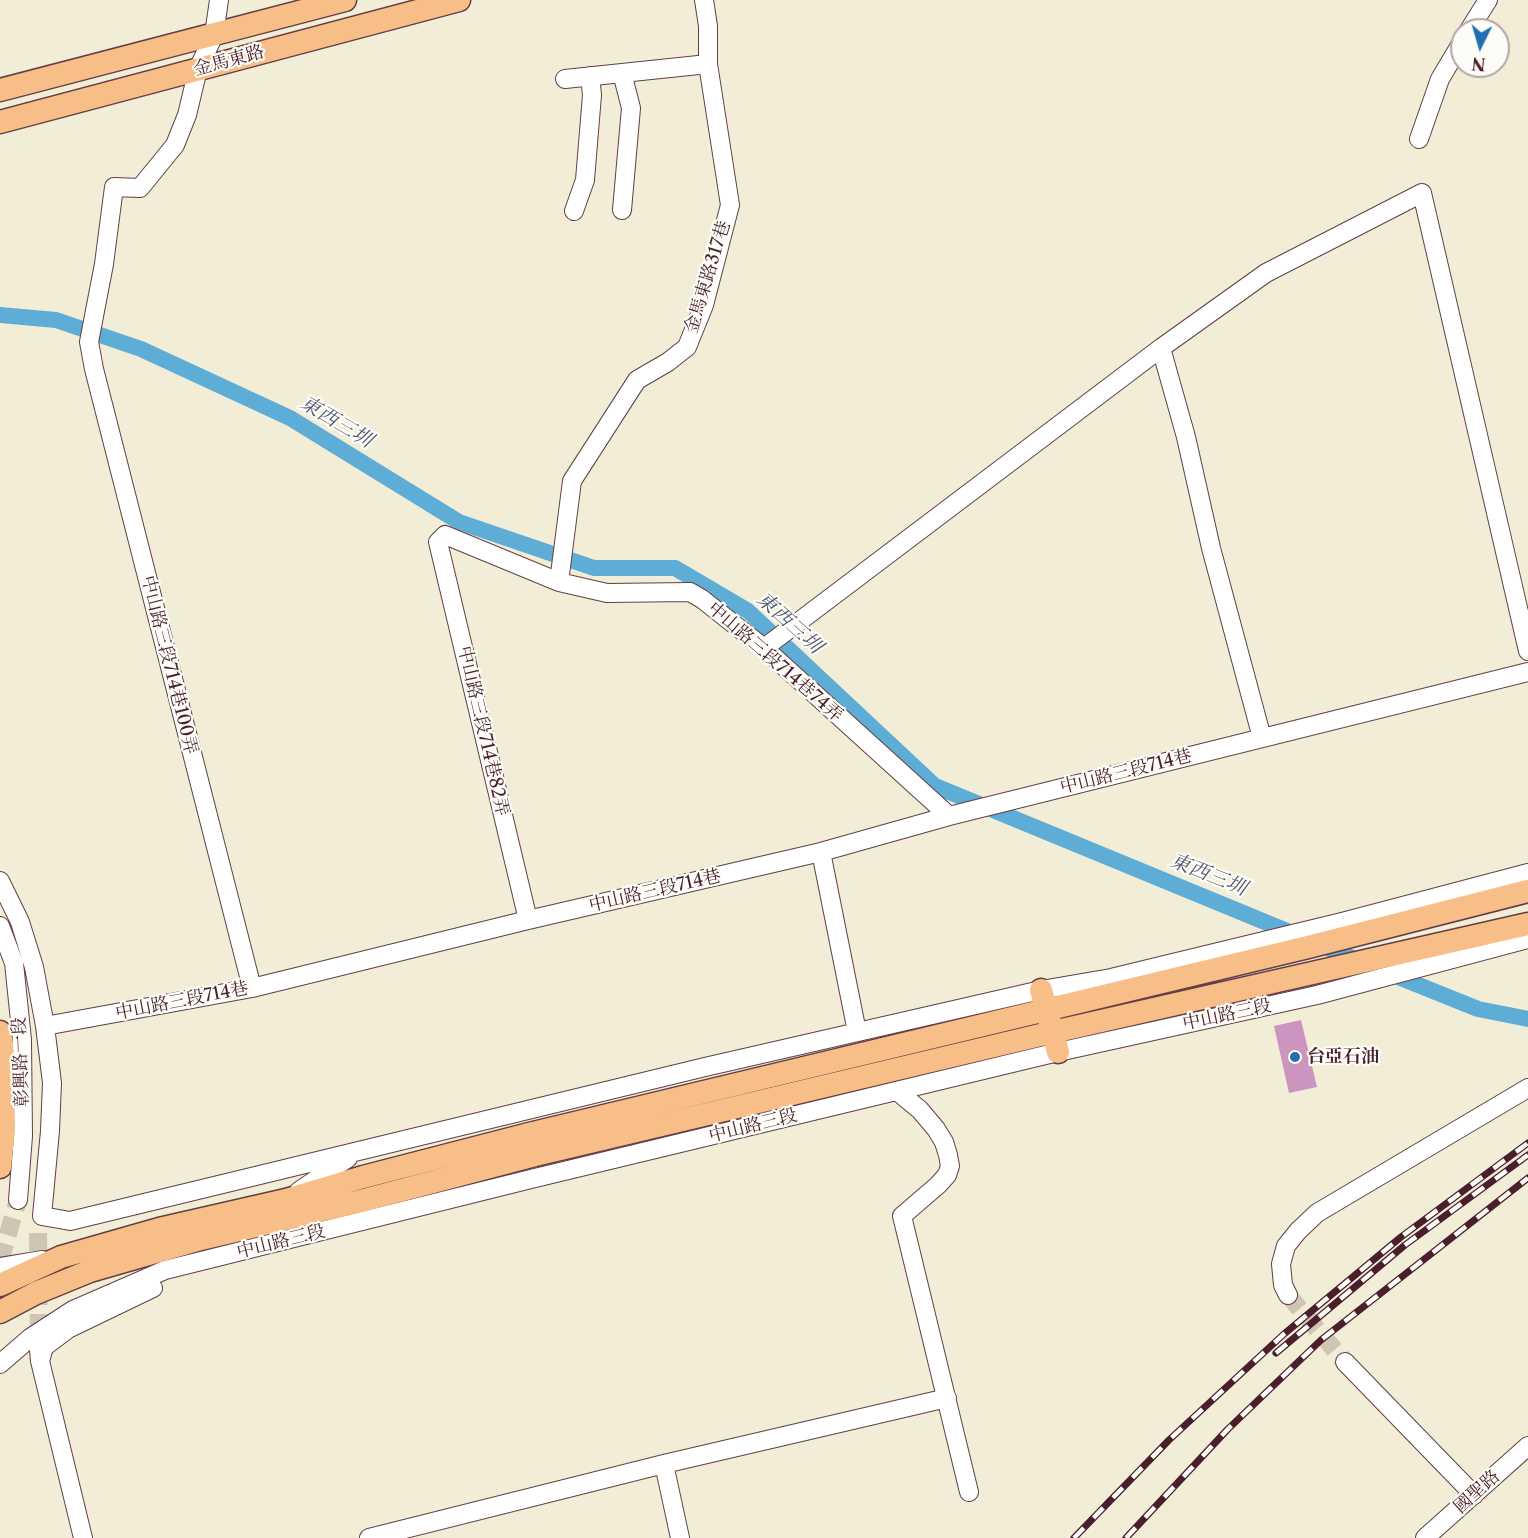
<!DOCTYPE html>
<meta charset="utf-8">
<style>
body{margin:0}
#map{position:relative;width:1528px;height:1538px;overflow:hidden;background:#f2edd6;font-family:"Libre Caslon Text",serif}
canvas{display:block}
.north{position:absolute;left:1450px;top:18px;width:60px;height:60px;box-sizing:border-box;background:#fdfcf7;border:2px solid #b5a4a5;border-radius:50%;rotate:185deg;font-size:16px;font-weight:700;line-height:24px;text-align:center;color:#4a1f2b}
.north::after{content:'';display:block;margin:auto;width:21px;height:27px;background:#1f6fb2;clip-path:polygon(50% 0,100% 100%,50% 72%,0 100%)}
</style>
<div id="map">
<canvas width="1528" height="1538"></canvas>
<div class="north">N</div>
</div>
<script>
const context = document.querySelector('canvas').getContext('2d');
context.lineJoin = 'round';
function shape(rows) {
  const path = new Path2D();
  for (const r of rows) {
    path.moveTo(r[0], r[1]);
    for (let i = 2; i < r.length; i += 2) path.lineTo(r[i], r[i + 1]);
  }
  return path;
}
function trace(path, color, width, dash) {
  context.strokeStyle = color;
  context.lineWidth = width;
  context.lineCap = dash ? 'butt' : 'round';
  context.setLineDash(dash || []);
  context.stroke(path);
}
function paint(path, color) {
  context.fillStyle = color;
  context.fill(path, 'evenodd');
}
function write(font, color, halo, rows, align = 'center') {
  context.font = font + ' "Libre Caslon Text","Noto Serif TC",serif';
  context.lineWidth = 4.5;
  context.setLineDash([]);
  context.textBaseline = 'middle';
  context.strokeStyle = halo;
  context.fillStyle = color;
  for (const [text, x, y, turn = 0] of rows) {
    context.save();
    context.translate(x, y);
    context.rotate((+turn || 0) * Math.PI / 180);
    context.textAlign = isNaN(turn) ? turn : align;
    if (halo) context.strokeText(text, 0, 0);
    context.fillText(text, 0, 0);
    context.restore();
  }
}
trace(shape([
 [0,315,56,320,141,349,290,418,459,522,594,568,675,568,748,611,935,786,1362,962],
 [1386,972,1478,1009,1528,1019]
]), '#5dadd7', 16);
paint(shape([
 [1301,1020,1317,1087,1289,1093,1274,1026]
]), '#cc95bf');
trace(shape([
 [38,1233,39,1346],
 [0,1261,18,1200],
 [1288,1295,1345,1362]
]), '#d0c4b4', 18, [18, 9]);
const minor = shape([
 [219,0,214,35,198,69,187,115,175,145,140,188,114,187,104,264,89,342,94,369,252,988],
 [1469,30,1488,0],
 [622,73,631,108,622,210],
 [565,79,708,64],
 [1419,139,1440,79,1462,42],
 [574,211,585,180,592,95,590,76],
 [1161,348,1186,437,1211,548,1262,738],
 [559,582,572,481,637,380,668,362,687,347,704,305,730,205,708,64,708,26,704,0],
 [764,648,1161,348,1266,273,1422,193,1528,651],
 [821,852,857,1032],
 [0,881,20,922,34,967,45,1026,52,1083,50,1131,42,1216,70,1221,705,1067,1041,990,1111,978,1342,922,1528,873],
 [528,920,438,542,445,535,559,582,607,593,690,592,702,599,764,648,949,816],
 [0,926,14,963,22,1040,23,1136,18,1200],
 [45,1026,252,988,528,920,821,852,949,816,1528,672],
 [897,1091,920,1110,936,1129,944,1142,948,1155,950,1166,947,1175,938,1185,902,1216,969,1492],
 [299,1191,348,1158],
 [0,1267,42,1260],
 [1288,1295,1283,1285,1281,1264,1286,1246,1298,1231,1317,1213,1528,1088],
 [39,1350,40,1361,83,1538],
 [40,1361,44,1347,68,1329,153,1288],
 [1345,1362,1474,1495],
 [0,1364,30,1338,73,1310,165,1270,535,1178,1058,1052,1317,995,1528,939],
 [664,1464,680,1538],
 [369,1538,664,1464,947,1398],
 [1425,1538,1528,1446]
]);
const major = shape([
 [0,90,345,0],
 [0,122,459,0],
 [1041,990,1058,1052],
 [0,1032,2,1043,4,1129,0,1167],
 [0,1285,61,1257,159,1229,286,1200,363,1177,529,1134,1308,947,1528,891],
 [0,1312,36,1293,90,1271,201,1239,357,1202,535,1155,1053,1032,1528,924]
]);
trace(minor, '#633e45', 20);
trace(major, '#633e45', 25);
trace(minor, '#fff', 18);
trace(major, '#f7be88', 22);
const rail = shape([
 [1276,1353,1405,1245,1528,1155],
 [1074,1538,1169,1440,1284,1334,1401,1237,1528,1143],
 [1126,1538,1228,1429,1321,1340,1528,1178]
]);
trace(rail, '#4a1f2b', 7);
trace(rail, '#fdfcf7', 4.5, [14]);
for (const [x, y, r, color] of [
 [1295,1057,6,"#1f6fb2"]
]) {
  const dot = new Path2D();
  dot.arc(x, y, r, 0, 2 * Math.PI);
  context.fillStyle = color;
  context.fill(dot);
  trace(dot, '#fdfcf7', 2);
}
write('18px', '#4a1f2b', '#fdfcf7', [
 ["金馬東路",229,61,-15],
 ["金馬東路317巷",708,277,-73],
 ["中山路三段714巷74弄",775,662,41],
 ["中山路三段714巷100弄",169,665,76],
 ["中山路三段714巷82弄",483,731,77],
 ["中山路三段714巷",1126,772,-14],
 ["中山路三段714巷",655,891,-13],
 ["中山路三段714巷",182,1001,-11],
 ["中山路三段",1227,1015,-12],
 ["彰興路一段",21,1062,-92],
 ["中山路三段",753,1126,-14],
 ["中山路三段",281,1242,-14],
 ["國聖路",1477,1492,-42]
]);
write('bold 18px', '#4a1f2b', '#fdfcf7', [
 ["台亞石油",1307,1057]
], 'left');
write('italic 20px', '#525870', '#fdfcf7', [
 ["東西三圳",336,422,31],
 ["東西三圳",789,623,42],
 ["東西三圳",1208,875,22]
]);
</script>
